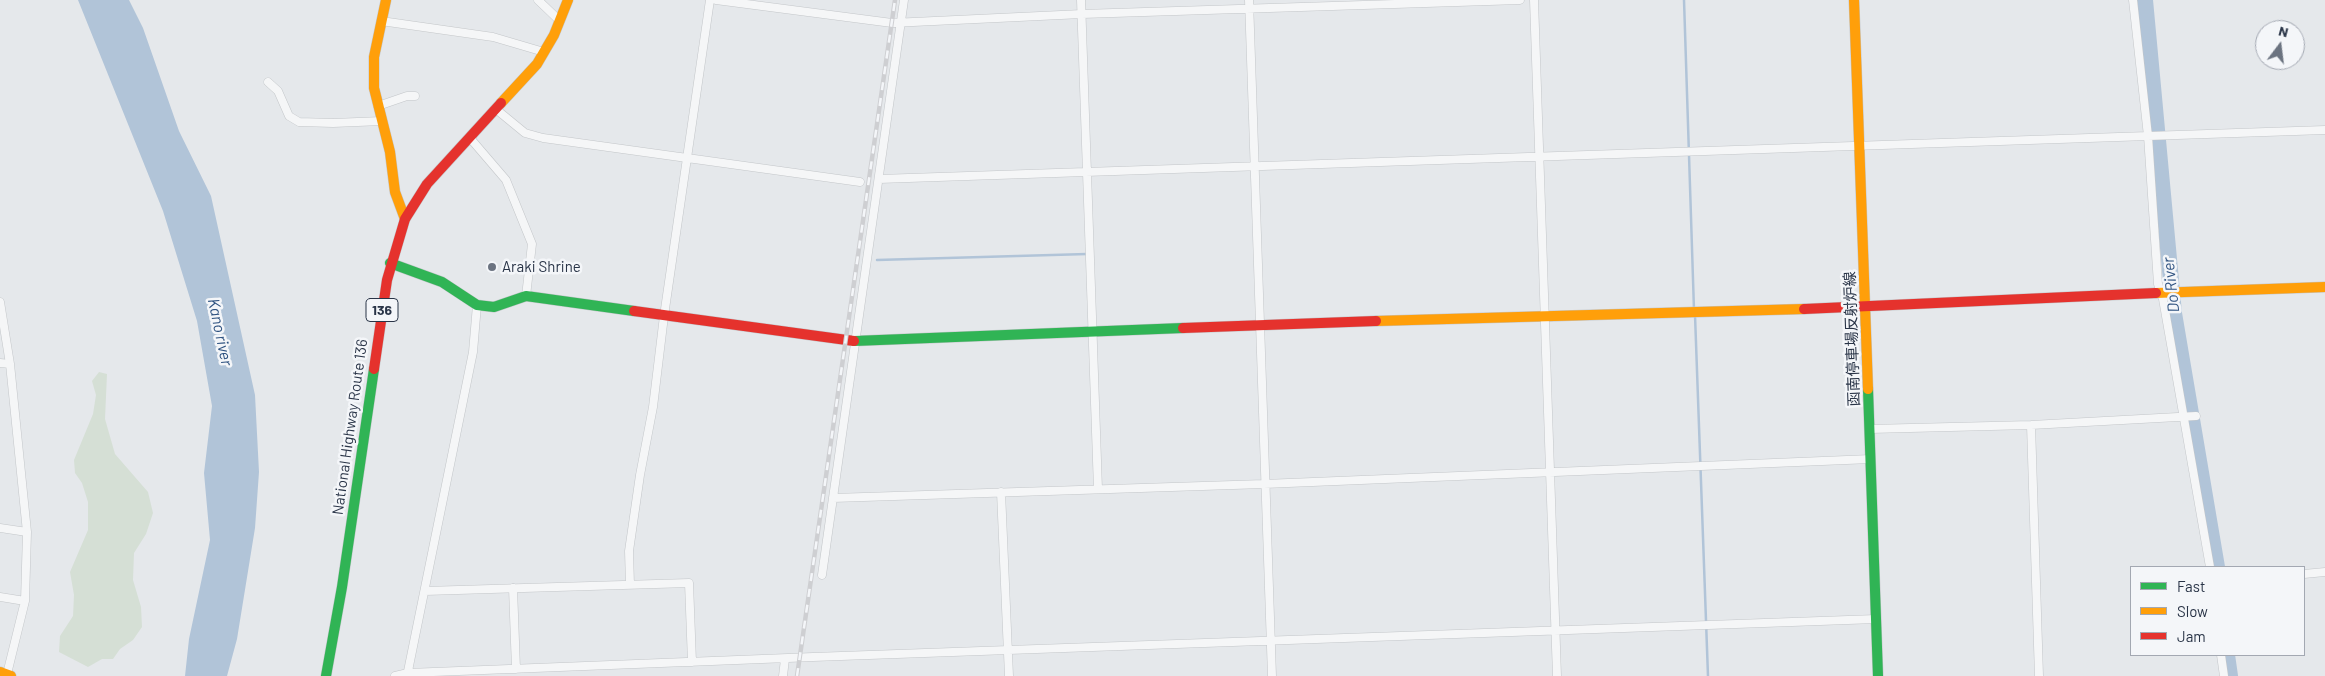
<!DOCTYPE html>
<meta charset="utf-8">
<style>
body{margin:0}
#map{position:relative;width:2325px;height:676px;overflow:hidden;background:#e5e8eb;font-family:Barlow,sans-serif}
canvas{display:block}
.legend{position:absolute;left:2130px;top:566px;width:175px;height:90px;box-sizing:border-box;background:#f4f6f9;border:1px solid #a3a8b2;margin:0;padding:6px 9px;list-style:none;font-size:15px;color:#293447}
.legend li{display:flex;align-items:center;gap:10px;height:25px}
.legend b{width:25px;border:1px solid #a3a8b2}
.north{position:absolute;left:2255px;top:20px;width:50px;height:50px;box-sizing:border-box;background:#f4f6f9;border:1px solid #a3a8b2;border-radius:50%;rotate:15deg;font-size:14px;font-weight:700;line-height:20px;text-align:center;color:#293447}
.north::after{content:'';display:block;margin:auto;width:18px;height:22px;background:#6b7380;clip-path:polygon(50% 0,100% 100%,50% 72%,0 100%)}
</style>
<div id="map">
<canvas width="2325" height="676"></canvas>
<ul class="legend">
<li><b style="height:6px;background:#30b455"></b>Fast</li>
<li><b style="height:6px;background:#ff9f0a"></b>Slow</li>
<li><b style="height:6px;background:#e5322d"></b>Jam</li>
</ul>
<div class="north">N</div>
</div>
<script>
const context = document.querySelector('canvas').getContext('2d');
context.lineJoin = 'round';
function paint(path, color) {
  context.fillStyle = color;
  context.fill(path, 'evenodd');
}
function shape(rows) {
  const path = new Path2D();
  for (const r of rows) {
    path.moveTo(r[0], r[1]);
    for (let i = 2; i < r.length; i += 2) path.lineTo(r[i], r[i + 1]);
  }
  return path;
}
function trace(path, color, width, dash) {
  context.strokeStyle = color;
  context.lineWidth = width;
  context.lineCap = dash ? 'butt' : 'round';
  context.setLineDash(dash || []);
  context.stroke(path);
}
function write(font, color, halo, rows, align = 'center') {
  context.font = font + ' Barlow,"Noto Sans JP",sans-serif';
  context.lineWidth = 5;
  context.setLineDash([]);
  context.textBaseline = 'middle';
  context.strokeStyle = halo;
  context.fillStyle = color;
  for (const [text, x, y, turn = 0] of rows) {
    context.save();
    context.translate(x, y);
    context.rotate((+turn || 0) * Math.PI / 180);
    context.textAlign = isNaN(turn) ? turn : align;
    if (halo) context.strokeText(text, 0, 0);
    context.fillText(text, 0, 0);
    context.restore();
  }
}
paint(shape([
 [99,372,107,374,105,419,115,454,148,492,153,513,146,534,134,553,133,580,141,607,142,627,133,640,120,649,113,659,102,659,88,667,59,652,60,636,73,616,74,595,70,572,88,530,88,502,82,483,75,473,74,460,93,414,96,395,92,381]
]), '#d5dfd5');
paint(shape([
 [78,0,129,0,143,28,179,131,211,196,255,395,259,472,255,528,237,639,227,676,185,676,189,639,210,540,204,473,212,406,197,321,163,211]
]), '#b1c4d8');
trace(shape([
 [1684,0,1694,310],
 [877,260,1087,254],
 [1695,315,1708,676]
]), '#b1c4d8', 2.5);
trace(shape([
 [2145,0,2174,313,2217,567],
 [2227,655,2230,676]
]), '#b1c4d8', 16);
const street = shape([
 [538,0,560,21],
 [716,0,892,23,1082,14,1520,0],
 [1081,0,1098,489],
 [1249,0,1272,676],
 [1534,0,1557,676],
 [2133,0,2148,136,2158,284,2163,299,2210,567],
 [381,21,493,37,544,52],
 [268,82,278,91,289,116,299,122,333,123,382,121],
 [378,106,407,96,415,96],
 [497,110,525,133,543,138,860,182],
 [470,138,506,180,532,244,526,296],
 [879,179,2325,130],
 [0,302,10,364,27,532,25,601,7,674],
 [0,363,10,364],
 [2031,425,2039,676],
 [1870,429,2031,425,2196,416],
 [1001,492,1009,676],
 [833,498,1264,484,1871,459],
 [0,528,27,532],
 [2304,574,2325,572],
 [822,575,904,0],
 [630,585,629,551,640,475,653,407,664,316,710,0],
 [513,588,516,669],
 [425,591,689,583,692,662],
 [0,597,25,601],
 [2221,655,2224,676],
 [395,676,408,673,813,657,1876,619],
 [407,676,473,352,477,305],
 [783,676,785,659]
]);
const fast = shape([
 [390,263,442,282,477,305,494,307,526,296,634,311],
 [854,341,1183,328],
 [1868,389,1878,676],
 [326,676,342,587,374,369]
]);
const slow = shape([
 [386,0,374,57,374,88,390,152,395,192,405,219],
 [1854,0,1868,389],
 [501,103,537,64,554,35,568,0],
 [2156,293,2325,287],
 [1376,321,1804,309],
 [0,672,11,676]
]);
const jam = shape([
 [1804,309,2156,293],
 [634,311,854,341],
 [1183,328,1376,321],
 [374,369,387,280,405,219,427,184,501,103]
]);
trace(street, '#c3c6c9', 9);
trace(fast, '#c3c6c9', 11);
trace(slow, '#c3c6c9', 11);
trace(jam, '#c3c6c9', 11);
trace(street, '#f5f6f7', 8);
trace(fast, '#30b455', 10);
trace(slow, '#ff9f0a', 10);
trace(jam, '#e5322d', 10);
const rail = shape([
 [797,676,895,0]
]);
trace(rail, '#cecfd2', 4.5);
trace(rail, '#f4f6f9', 2.5, [8]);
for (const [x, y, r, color] of [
 [492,267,5,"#6b7380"]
]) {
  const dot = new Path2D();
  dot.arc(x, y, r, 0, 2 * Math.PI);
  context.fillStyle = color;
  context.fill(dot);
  trace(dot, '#f4f6f9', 2);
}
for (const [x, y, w] of [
 [382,310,32]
]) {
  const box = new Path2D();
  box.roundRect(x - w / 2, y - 11.5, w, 23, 4);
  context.fillStyle = '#f4f6f9';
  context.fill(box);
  trace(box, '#293447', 1);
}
write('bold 14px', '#293447', null, [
 ["136",382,310]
]);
write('15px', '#293447', '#f4f6f9', [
 ["Araki Shrine",502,267]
], 'left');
write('15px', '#293447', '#f4f6f9', [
 ["函南停車場反射炉線",1852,339,-92],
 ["National Highway Route 136",350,427,-82]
]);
write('italic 16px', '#2e5280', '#f4f6f9', [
 ["Do River",2171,285,-96],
 ["Kano river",220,332,78]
]);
</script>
